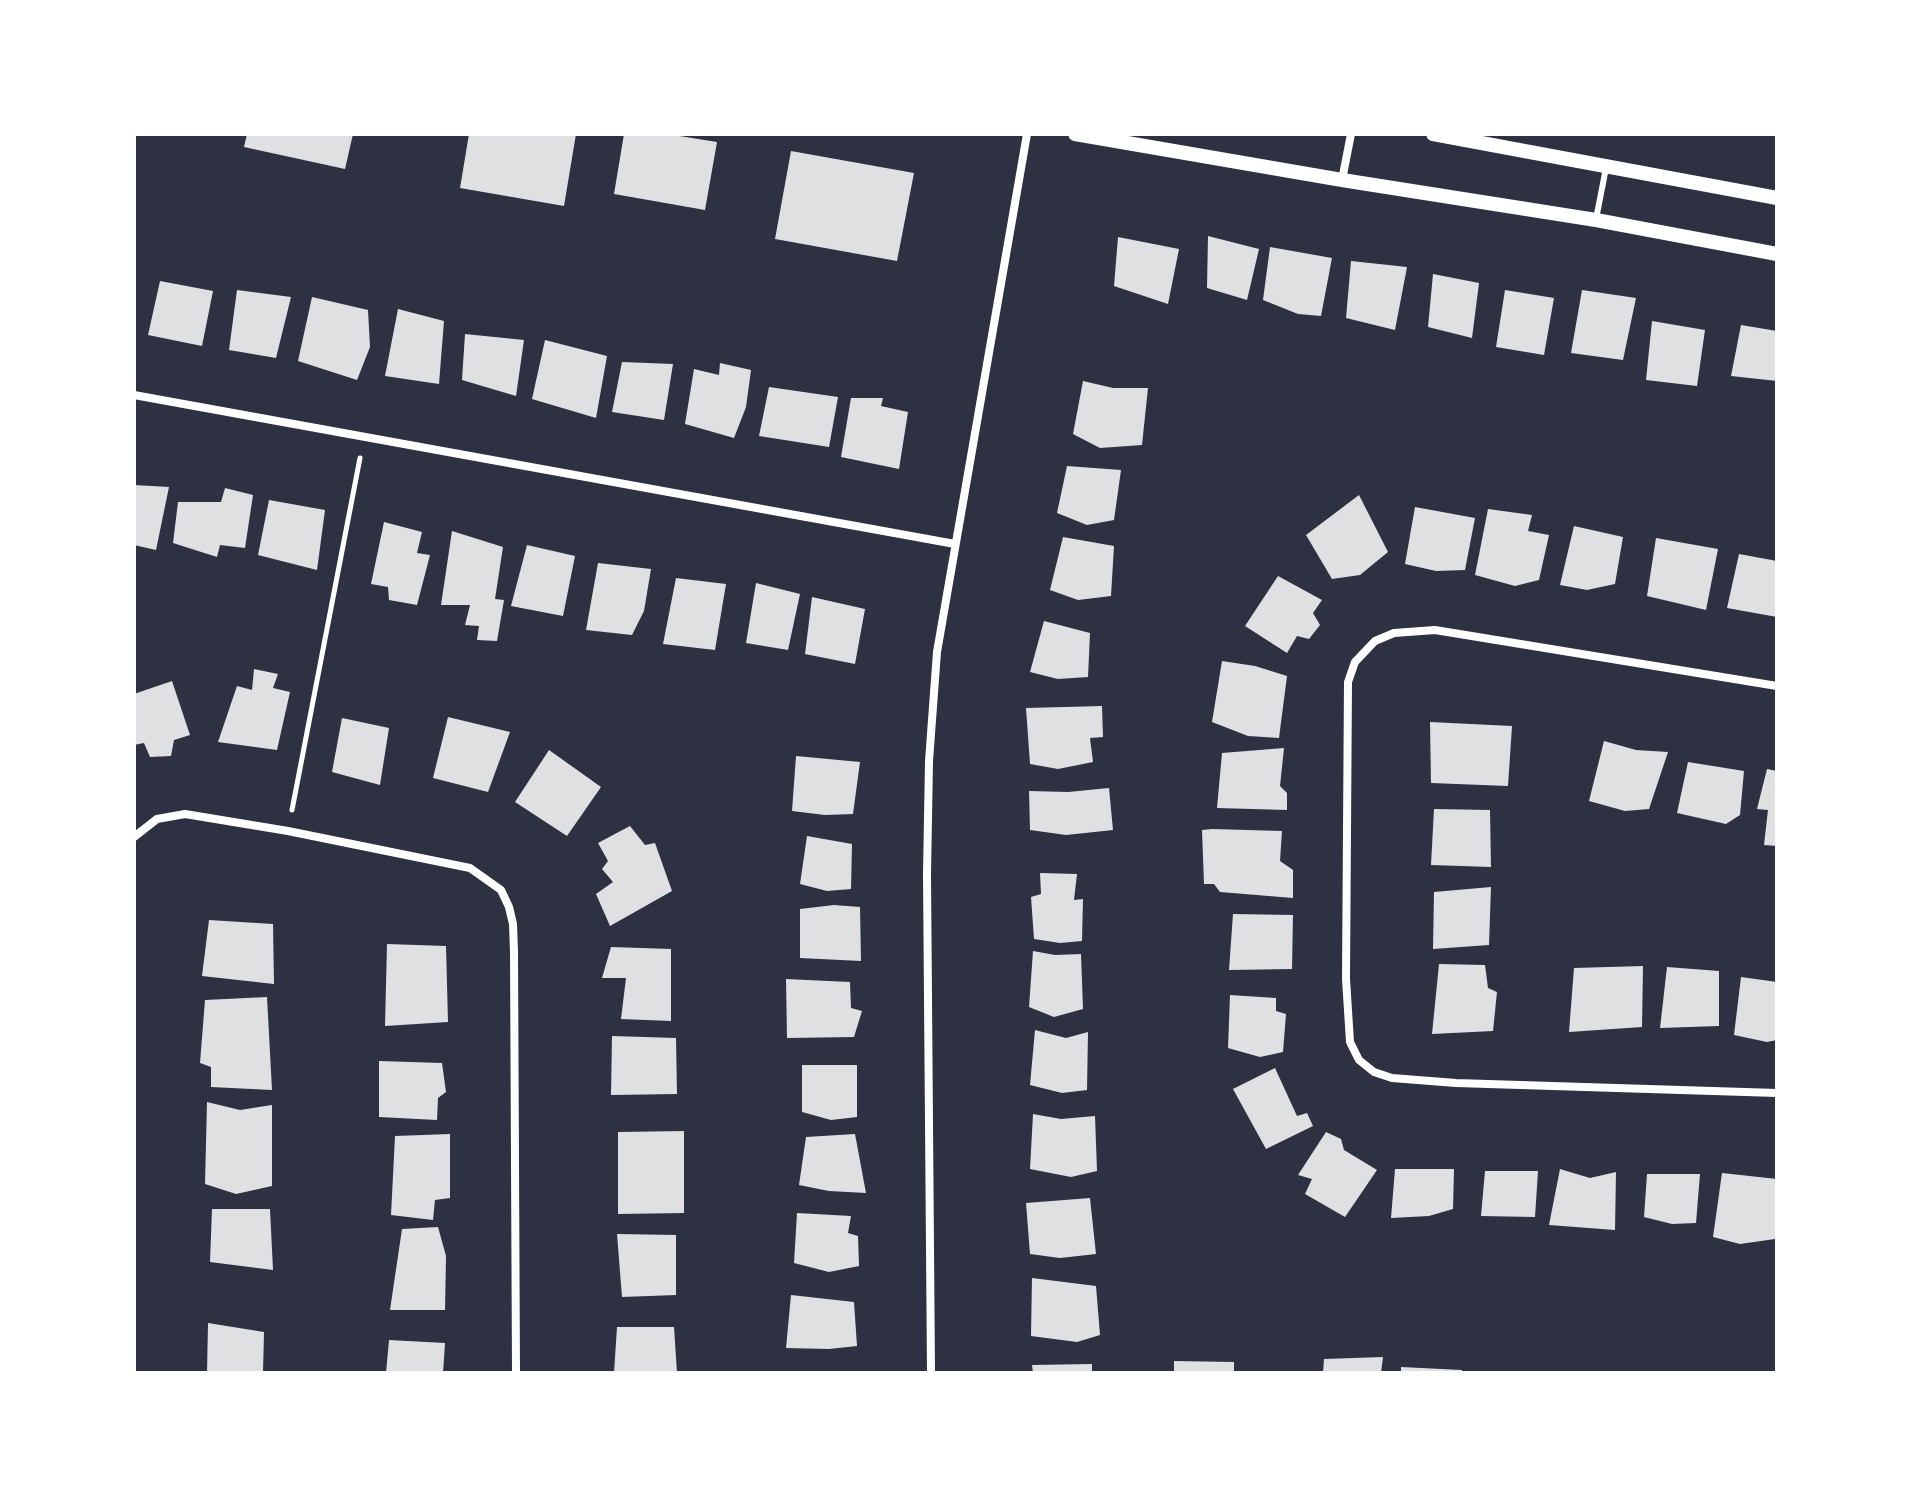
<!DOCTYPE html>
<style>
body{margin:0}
#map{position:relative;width:1911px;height:1507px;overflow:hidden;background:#2d3142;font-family:"Roboto Condensed",sans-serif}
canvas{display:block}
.frame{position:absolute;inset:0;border:136px solid #fff;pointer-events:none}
</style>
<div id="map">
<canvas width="1911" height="1507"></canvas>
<div class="frame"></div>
</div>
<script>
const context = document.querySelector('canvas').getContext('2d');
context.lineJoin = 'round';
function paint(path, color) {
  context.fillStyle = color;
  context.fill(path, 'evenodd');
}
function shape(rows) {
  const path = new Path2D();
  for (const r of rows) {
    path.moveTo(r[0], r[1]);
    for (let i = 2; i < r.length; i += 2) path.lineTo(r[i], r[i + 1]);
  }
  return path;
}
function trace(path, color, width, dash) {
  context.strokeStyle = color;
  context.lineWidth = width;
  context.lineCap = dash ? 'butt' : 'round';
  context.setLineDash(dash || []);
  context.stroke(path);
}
paint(shape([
 [247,134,353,134,345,169,244,147],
 [469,134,576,134,564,206,460,188],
 [624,134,667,134,717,142,705,210,614,194],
 [791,151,914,173,897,261,775,239],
 [1208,236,1259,249,1247,300,1207,288],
 [1118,237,1179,249,1168,304,1114,286],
 [1270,247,1332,258,1321,316,1298,314,1263,300],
 [1351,261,1407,267,1395,330,1346,318],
 [1433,274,1479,283,1472,338,1428,327],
 [160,281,213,291,202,346,148,335],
 [237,290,291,297,276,358,229,350],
 [1505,290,1554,298,1544,355,1496,347],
 [1582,290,1636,298,1623,360,1571,353],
 [312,297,368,310,370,347,357,380,298,361],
 [398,309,444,321,439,384,385,376],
 [1652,321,1705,330,1697,386,1646,380],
 [1741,325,1777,331,1777,381,1731,376],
 [465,334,524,340,516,396,462,380],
 [545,340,607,356,596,418,532,399],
 [622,362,673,364,664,420,612,412],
 [720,363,751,370,746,407,734,438,685,424,694,369,719,375],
 [1083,381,1113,388,1148,388,1142,445,1100,448,1073,434],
 [769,387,838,397,829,447,759,436],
 [851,398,883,398,881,406,908,412,899,469,841,457],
 [1067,466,1121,470,1114,520,1087,525,1057,513],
 [134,485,169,487,156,550,134,545],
 [225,488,253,495,245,548,220,545,217,557,173,543,178,502,221,502],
 [1359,495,1388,552,1360,575,1332,579,1306,535],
 [269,500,325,510,317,570,258,555],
 [1415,507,1475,518,1465,570,1436,571,1405,564],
 [1488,509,1532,515,1528,531,1549,535,1539,580,1515,586,1475,575],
 [384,522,422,532,417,553,430,555,417,605,389,600,388,587,371,584],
 [1574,526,1623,537,1615,584,1587,590,1560,585],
 [452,531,503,547,495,599,504,600,497,641,477,640,479,626,465,625,470,605,441,605],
 [1063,537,1114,546,1111,596,1078,600,1050,590],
 [1656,538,1718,549,1706,610,1647,596],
 [527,545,575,556,563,616,511,606],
 [1739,554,1777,561,1777,617,1727,608],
 [598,563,651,569,644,611,632,635,586,630],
 [1278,576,1322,600,1313,613,1320,625,1309,639,1297,636,1287,653,1245,626],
 [676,578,726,584,715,650,663,644],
 [756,583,800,594,788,650,746,643],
 [812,597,865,609,855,664,805,654],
 [1044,621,1090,633,1088,677,1058,679,1030,672],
 [1222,661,1255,666,1287,676,1279,738,1248,736,1212,722],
 [254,669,278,674,273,688,290,692,277,750,218,742,237,686,252,690],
 [172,681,190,735,174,740,171,756,150,757,144,743,134,745,134,694],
 [1102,706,1103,737,1090,738,1093,762,1058,769,1030,764,1026,708],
 [448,717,510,732,488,792,433,778],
 [342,718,389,728,380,785,332,772],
 [1430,722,1512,726,1508,786,1431,783],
 [1604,741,1636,750,1668,752,1649,809,1625,811,1589,801],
 [1284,748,1280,786,1287,793,1287,810,1217,808,1222,753],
 [549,750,601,787,567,836,515,802],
 [796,756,860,762,853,814,825,815,792,811],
 [1688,762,1744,771,1740,815,1726,824,1677,813],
 [1767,769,1777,771,1777,846,1764,845,1768,810,1757,809],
 [1109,788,1113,830,1066,835,1030,830,1029,791,1068,792],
 [1434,809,1490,810,1491,867,1431,865],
 [630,826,645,845,655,843,672,891,610,926,596,894,613,882,602,869,608,861,598,843],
 [1212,829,1282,831,1280,861,1293,870,1293,898,1220,892,1214,884,1204,884,1202,830],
 [807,836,852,844,851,889,827,891,800,884],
 [1040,873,1077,874,1074,900,1083,899,1082,941,1060,943,1034,939,1031,897,1041,894],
 [1491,887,1489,945,1433,949,1434,892],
 [834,905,860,907,861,961,800,958,800,909],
 [1233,914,1293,915,1292,969,1229,970],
 [209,920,273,924,274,984,202,976],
 [387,944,446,946,448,1022,385,1026],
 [611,947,671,949,671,1021,621,1019,626,978,602,978],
 [1033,951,1055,955,1081,954,1083,1009,1054,1017,1029,1007],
 [1439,964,1485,965,1488,988,1497,992,1493,1031,1432,1034],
 [1643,966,1642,1027,1569,1032,1574,968],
 [1667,967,1719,971,1719,1026,1660,1028],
 [1741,977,1777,982,1777,1040,1767,1042,1734,1035],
 [786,979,850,982,851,1008,862,1011,854,1037,787,1038],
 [1230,995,1276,998,1276,1011,1286,1014,1283,1052,1260,1057,1228,1048],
 [267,997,272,1090,211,1087,211,1067,200,1063,205,1000],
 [1035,1030,1066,1038,1088,1032,1087,1090,1062,1093,1030,1085],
 [612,1036,676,1038,677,1094,611,1095],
 [379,1061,442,1063,446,1092,438,1098,437,1120,379,1117],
 [802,1065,857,1065,857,1117,831,1120,802,1112],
 [1275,1068,1297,1116,1307,1113,1313,1126,1266,1149,1233,1089],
 [207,1102,240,1110,272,1105,272,1186,236,1194,205,1184],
 [1033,1114,1061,1119,1095,1116,1097,1171,1071,1177,1030,1169],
 [684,1131,684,1213,618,1214,618,1132],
 [1326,1132,1341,1139,1344,1150,1377,1170,1345,1217,1305,1194,1312,1179,1298,1175],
 [450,1134,450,1198,435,1200,433,1220,391,1215,395,1136],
 [855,1134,866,1193,829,1191,799,1185,806,1137],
 [1395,1169,1454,1169,1453,1209,1429,1216,1391,1218],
 [1560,1169,1590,1178,1616,1172,1615,1230,1549,1225],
 [1485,1171,1538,1171,1535,1217,1481,1216],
 [1722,1173,1777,1179,1775,1239,1740,1244,1713,1237],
 [1647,1174,1700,1174,1696,1223,1672,1224,1644,1217],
 [1090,1198,1096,1254,1060,1258,1030,1254,1026,1203],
 [212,1209,270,1209,273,1270,210,1262],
 [797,1213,851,1216,848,1233,858,1236,859,1266,829,1272,794,1263],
 [438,1227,446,1256,445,1310,390,1310,402,1229],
 [617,1234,676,1235,676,1295,622,1297],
 [1032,1278,1096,1286,1100,1335,1077,1342,1031,1336],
 [791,1295,854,1302,857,1346,829,1349,786,1348],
 [208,1323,264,1332,263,1373,207,1373],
 [617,1327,674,1327,677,1373,614,1373],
 [389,1340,445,1343,443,1373,386,1373],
 [1383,1357,1381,1373,1323,1373,1324,1359],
 [1174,1361,1234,1362,1234,1373,1174,1373],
 [1092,1364,1092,1373,1033,1373,1032,1365],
 [1401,1367,1462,1370,1462,1373,1401,1373]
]), '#e0e0e3');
trace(shape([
 [292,810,360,458]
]), '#fff', 5);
trace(shape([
 [1596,219,1606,168]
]), '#fff', 6);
trace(shape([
 [1342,180,1351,134],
 [134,395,955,544],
 [1777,686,1435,630,1394,633,1375,641,1355,662,1348,682,1346,979,1350,1042,1359,1060,1374,1072,1392,1078,1456,1083,1777,1093],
 [134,837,157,819,185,814,288,831,470,868,501,890,509,907,513,924,514,952,516,1373],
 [931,1373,927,874,929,761,937,652,1027,134]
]), '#fff', 8);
trace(shape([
 [1075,134,1342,180,1596,220,1777,254],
 [1433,134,1777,198]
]), '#fff', 14);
</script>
